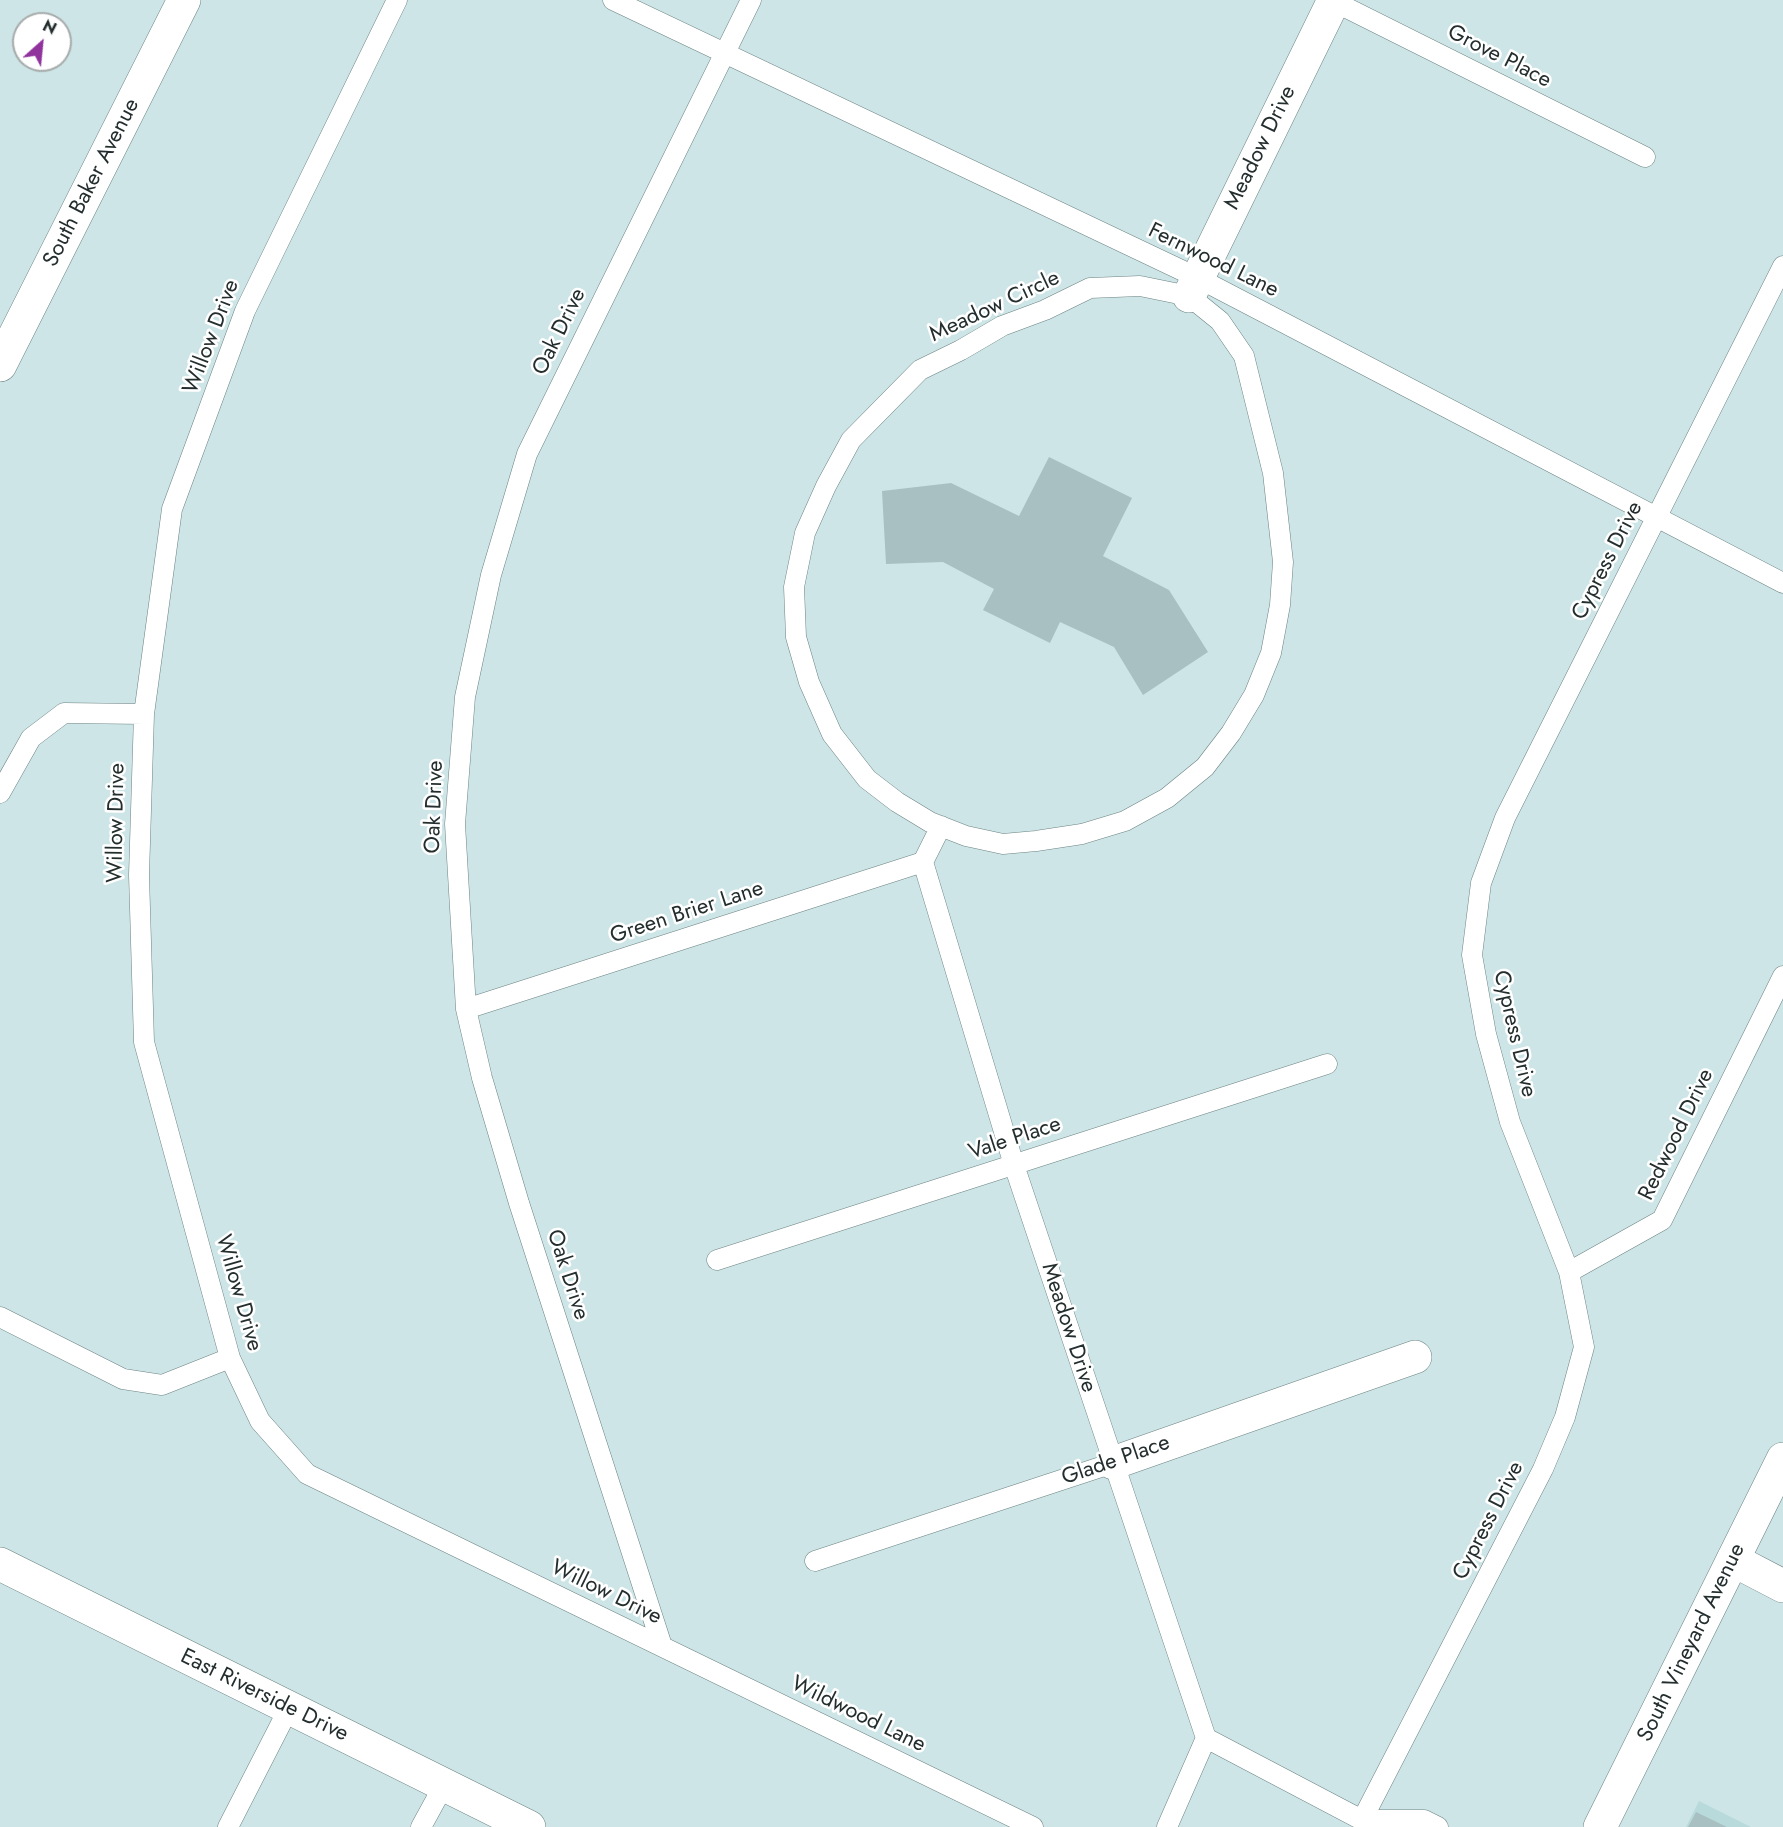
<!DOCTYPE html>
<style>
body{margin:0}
#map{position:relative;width:1783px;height:1827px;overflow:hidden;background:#cde5e6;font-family:Jost,sans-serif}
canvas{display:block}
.north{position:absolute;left:12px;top:12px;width:60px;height:60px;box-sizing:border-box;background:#fff;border:2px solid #a7abab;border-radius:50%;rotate:27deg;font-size:16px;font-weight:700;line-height:24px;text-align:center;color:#242e2e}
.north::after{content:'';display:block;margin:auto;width:21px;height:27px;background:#90339d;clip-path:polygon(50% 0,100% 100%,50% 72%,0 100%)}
</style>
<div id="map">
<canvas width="1783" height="1827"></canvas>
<div class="north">N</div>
</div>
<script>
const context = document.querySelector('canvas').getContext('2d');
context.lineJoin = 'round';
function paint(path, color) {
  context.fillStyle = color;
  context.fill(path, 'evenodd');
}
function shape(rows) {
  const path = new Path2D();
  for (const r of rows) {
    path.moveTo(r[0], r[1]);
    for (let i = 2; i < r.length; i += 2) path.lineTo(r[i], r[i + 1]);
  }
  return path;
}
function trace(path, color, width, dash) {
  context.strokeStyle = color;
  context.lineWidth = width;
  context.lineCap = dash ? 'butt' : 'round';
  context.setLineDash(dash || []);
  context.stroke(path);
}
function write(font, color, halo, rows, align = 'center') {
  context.font = font + ' Jost,sans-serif';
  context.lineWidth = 5;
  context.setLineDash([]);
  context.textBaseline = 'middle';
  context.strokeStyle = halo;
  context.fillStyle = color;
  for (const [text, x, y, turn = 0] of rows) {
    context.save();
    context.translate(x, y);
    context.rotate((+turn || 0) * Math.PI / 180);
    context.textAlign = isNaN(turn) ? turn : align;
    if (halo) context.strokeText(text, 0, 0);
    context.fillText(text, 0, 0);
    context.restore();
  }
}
paint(shape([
 [1699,1801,1751,1827,1686,1827]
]), '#b9dadb');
paint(shape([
 [1049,457,1132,498,1103,556,1169,590,1208,652,1143,695,1114,647,1060,622,1050,643,983,610,994,589,943,562,886,564,882,491,951,483,1019,516],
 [1696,1812,1727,1827,1688,1827]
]), '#a8c0c1');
const service = shape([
 [613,0,1198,278,1783,583],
 [1331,0,1645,157],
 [1140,286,1189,296,1220,321,1244,356,1273,473,1283,562,1280,605,1271,653,1254,695,1231,733,1205,767,1167,798,1125,821,1082,834,1036,841,1003,844,966,836,930,822,897,802,867,779,832,734,809,682,796,637,794,587,805,533,826,486,851,440,920,370,961,350,1002,326,1045,310,1090,288,1140,286],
 [144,714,139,875,144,1042,230,1358,260,1421,307,1474,1033,1827],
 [0,793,31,738,64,713,144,714,172,509,245,311,397,0],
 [941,826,923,862,1014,1165,1206,1738,1167,1827],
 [466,1009,923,862],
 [717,1260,1327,1064],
 [1569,1272,1662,1220,1783,976],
 [0,1317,123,1379,162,1385,230,1358],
 [815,1561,1113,1463],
 [662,1646,519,1203,482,1078,466,1009,455,824,465,697,491,575,527,454,751,0],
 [1206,1738,1362,1820,1367,1827],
 [1362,1820,1543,1469,1565,1417,1584,1347,1569,1272,1510,1122,1486,1034,1472,955,1481,883,1505,818,1783,266],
 [1362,1820,1424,1820,1438,1827],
 [228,1827,289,1708],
 [421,1827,444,1785]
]);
const minor = shape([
 [1189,296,1334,0],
 [0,365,184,0],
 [1113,1463,1415,1357],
 [1733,1560,1783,1586]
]);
const secondary = shape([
 [0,1564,529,1827],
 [1600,1827,1783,1459]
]);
trace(service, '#6c8383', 21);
trace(minor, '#6c8383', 34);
trace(secondary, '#6c8383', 34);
trace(service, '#fff', 20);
trace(minor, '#fff', 33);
trace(secondary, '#fff', 33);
write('22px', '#242e2e', '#fff', [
 ["Grove Place",1499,57,27],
 ["Meadow Drive",1261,148,-64],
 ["South Baker Avenue",92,183,-63],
 ["Fernwood Lane",1213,261,26],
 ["Meadow Circle",995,307,-25],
 ["Oak Drive",560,332,-64],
 ["Willow Drive",212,337,-69],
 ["Cypress Drive",1608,561,-63],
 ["Oak Drive",435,807,-88],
 ["Willow Drive",117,823,-89],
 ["Green Brier Lane",687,913,-18],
 ["Cypress Drive",1514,1034,77],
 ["Redwood Drive",1677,1135,-64],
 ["Vale Place",1015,1139,-18],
 ["Oak Drive",567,1275,72],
 ["Willow Drive",238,1293,74],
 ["Meadow Drive",1068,1328,72],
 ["Glade Place",1116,1461,-19],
 ["Cypress Drive",1489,1521,-63],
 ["Willow Drive",606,1593,26],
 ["South Vineyard Avenue",1692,1643,-64],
 ["East Riverside Drive",264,1696,26],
 ["Wildwood Lane",858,1715,26]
]);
</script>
